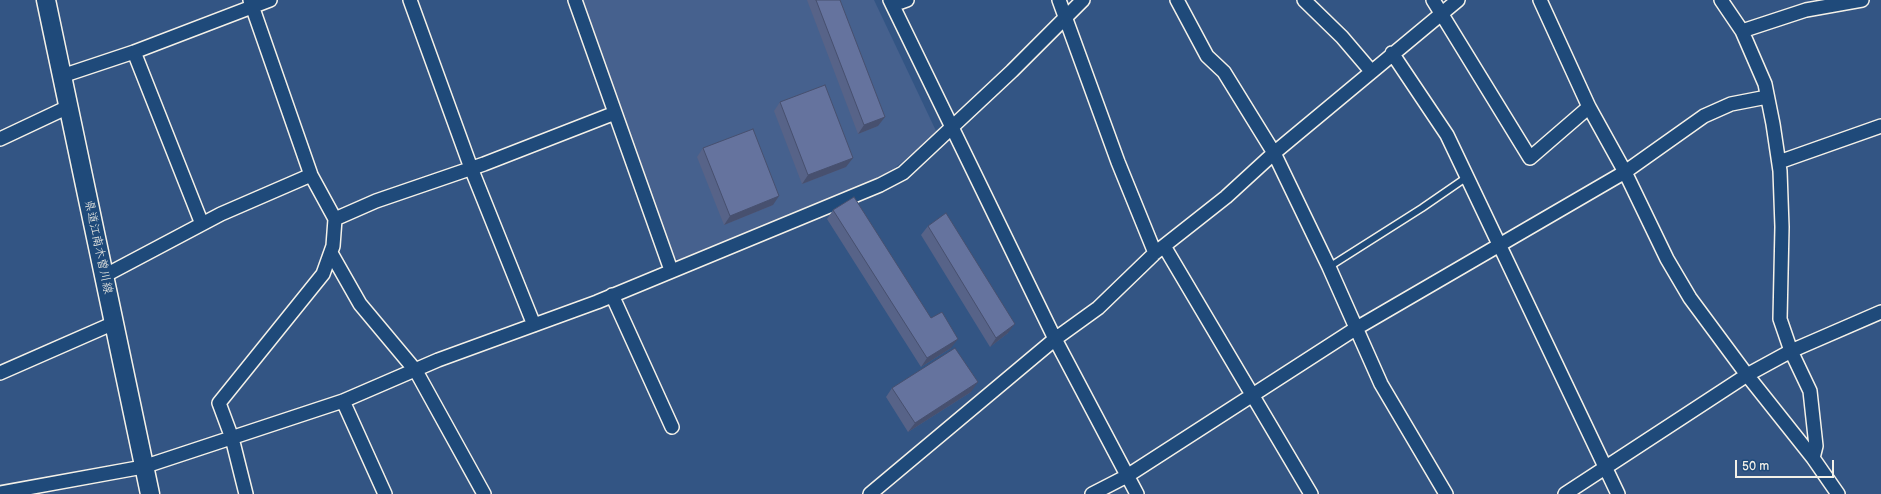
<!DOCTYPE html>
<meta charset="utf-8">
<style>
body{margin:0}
#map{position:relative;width:1881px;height:494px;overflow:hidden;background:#335584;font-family:"Balsamiq Sans",sans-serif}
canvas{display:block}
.scale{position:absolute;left:1735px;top:460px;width:99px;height:18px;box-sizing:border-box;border:2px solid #f4f1e8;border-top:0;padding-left:5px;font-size:12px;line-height:14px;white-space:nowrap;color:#f4f1e8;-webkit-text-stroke:3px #1f4a7a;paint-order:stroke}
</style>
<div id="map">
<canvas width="1881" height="494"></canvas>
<div class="scale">50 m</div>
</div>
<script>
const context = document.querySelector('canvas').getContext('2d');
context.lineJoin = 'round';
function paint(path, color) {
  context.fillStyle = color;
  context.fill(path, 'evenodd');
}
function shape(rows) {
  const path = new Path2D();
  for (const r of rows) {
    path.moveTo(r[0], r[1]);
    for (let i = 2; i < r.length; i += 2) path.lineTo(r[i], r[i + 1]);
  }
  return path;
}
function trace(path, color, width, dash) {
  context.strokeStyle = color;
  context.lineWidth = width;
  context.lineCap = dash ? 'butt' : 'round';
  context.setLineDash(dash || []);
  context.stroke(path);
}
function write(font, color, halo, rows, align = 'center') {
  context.font = font + ' "Balsamiq Sans","Klee One",sans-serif';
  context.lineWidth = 3;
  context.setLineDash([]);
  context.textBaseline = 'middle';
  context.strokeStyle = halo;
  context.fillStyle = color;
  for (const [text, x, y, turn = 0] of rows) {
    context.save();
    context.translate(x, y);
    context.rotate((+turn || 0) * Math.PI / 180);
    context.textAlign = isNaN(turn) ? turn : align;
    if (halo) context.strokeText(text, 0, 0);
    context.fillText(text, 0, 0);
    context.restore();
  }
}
paint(shape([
 [582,0,874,0,937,133,885,176,678,260,670,254]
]), '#46618e');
const lane = shape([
 [1329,267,1422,208,1467,177]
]);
const street = shape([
 [410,0,471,168,534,325],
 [575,0,671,270],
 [890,0,1055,339,1137,494],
 [1059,0,1118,162,1155,253],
 [1177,0,1207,56,1224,72,1274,153,1329,267,1381,384,1446,494],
 [1304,0,1342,37,1371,71],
 [1433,0,1530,158,1589,107],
 [1540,0,1589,107,1625,172,1667,259,1690,298,1747,375,1813,458,1838,494],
 [1721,0,1742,31,1765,84,1773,124,1780,171,1782,227,1780,319,1791,351,1810,391,1816,446,1813,458],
 [893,5,907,0],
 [1742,31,1806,10,1862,0],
 [134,52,202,224],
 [1392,53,1447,135,1618,494],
 [62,76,134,52,270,0],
 [0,139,68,107],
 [1779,162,1881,126],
 [335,219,376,201,484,164,615,113],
 [1164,246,1311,494],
 [331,253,360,304,416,371,484,494],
 [104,276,221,214,311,175],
 [612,295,672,427],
 [0,373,114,323],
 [343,401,385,494],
 [0,493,143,467,343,401,438,360,597,302,880,185,903,173,1012,71,1083,0],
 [246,494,232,438,219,403,323,274,333,246,335,219,311,175,250,0],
 [870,494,1055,339,1098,308,1155,253,1226,197,1274,153,1458,0],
 [1092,494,1127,476,1355,329,1625,172,1704,116,1731,104,1767,97],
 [1565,494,1747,375,1791,351,1881,312]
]);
const secondary = shape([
 [46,0,150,494]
]);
trace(lane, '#f4f1e8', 9);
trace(street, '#f4f1e8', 16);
trace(secondary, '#f4f1e8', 21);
trace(lane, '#1f4a7a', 6);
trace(street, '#1f4a7a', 13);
trace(secondary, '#1f4a7a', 18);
paint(shape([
 [807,0,840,0,878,126,858,134],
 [780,102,846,167,802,184,774,111],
 [703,148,773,205,724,225,697,157],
 [833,210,931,318,951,348,921,367,827,219],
 [928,226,1008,333,990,347,921,235],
 [892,388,971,392,908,432,886,397]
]), '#576388');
paint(shape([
 [885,117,878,126,858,134,864,125],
 [853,158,846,167,802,184,808,175],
 [779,196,773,205,724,225,730,216],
 [1015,324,1008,333,990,347,996,338],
 [958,339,951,348,921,367,927,358],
 [978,382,971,392,908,432,915,423]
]), '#47506f');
const building = shape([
 [816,0,840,0,885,117,864,125,816,0],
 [825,85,853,158,808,175,780,102,825,85],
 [753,129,779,196,730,216,703,148,753,129],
 [854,197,931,318,942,312,958,339,927,358,833,210,854,197],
 [946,213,1015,324,996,338,928,226,946,213],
 [955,348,978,382,915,423,892,388,955,348]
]);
paint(building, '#65739e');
trace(building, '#47506f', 1);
write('12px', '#f4f1e8', '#1f4a7a', [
 ["県道江南木曽川線",98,247,78]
]);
</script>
